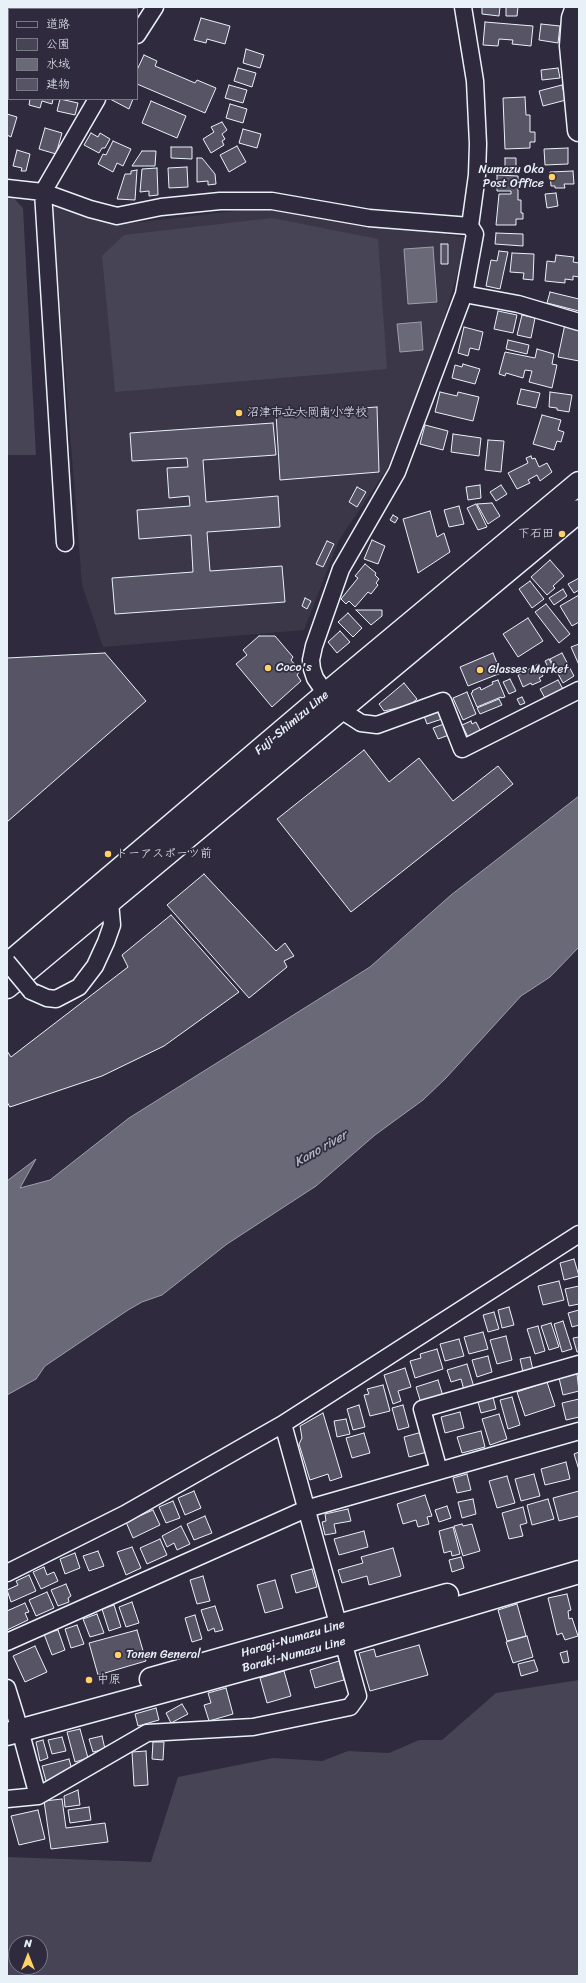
<!DOCTYPE html>
<meta charset="utf-8">
<style>
body{margin:0}
#map{position:relative;width:586px;height:1983px;overflow:hidden;background:#2f2a3d;font-family:Sriracha,"Klee One",sans-serif}
canvas{display:block}
.frame{position:absolute;inset:0;border:8px solid #e8f1f8;pointer-events:none}
.legend{position:absolute;left:8px;top:8px;width:130px;height:92px;box-sizing:border-box;background:#2f2a3d;border:1px solid #797a88;margin:0;padding:5px 7px;list-style:none;font-size:12px;color:#e8f1f8}
.legend li{display:flex;align-items:center;gap:8px;height:20px}
.legend b{width:20px;border:1px solid #797a88}
.north{position:absolute;left:8px;top:1935px;width:40px;height:40px;box-sizing:border-box;background:#2f2a3d;border:1px solid #797a88;border-radius:50%;rotate:0deg;font-size:11px;font-weight:700;line-height:16px;text-align:center;color:#e8f1f8}
.north::after{content:'';display:block;margin:auto;width:14px;height:18px;background:#ffd166;clip-path:polygon(50% 0,100% 100%,50% 72%,0 100%)}
</style>
<div id="map">
<canvas width="586" height="1983"></canvas>
<div class="frame"></div>
<ul class="legend">
<li><b style="height:5px;background:#2f2a3d"></b>道路</li>
<li><b style="height:11px;background:#464455"></b>公園</li>
<li><b style="height:11px;background:#696978"></b>水域</li>
<li><b style="height:11px;background:#575565"></b>建物</li>
</ul>
<div class="north">N</div>
</div>
<script>
const context = document.querySelector('canvas').getContext('2d');
context.lineJoin = 'round';
function paint(path, color) {
  context.fillStyle = color;
  context.fill(path, 'evenodd');
}
function shape(rows) {
  const path = new Path2D();
  for (const r of rows) {
    path.moveTo(r[0], r[1]);
    for (let i = 2; i < r.length; i += 2) path.lineTo(r[i], r[i + 1]);
  }
  return path;
}
function trace(path, color, width, dash) {
  context.strokeStyle = color;
  context.lineWidth = width;
  context.lineCap = dash ? 'butt' : 'round';
  context.setLineDash(dash || []);
  context.stroke(path);
}
function write(font, color, halo, rows, align = 'center') {
  context.font = font + ' Sriracha,"Klee One",sans-serif';
  context.lineWidth = 3.5;
  context.setLineDash([]);
  context.textBaseline = 'middle';
  context.strokeStyle = halo;
  context.fillStyle = color;
  for (const [text, x, y, turn = 0] of rows) {
    context.save();
    context.translate(x, y);
    context.rotate((+turn || 0) * Math.PI / 180);
    context.textAlign = isNaN(turn) ? turn : align;
    if (halo) context.strokeText(text, 0, 0);
    context.fillText(text, 0, 0);
    context.restore();
  }
}
paint(shape([
 [52,204,115,225,269,207,468,238,433,356,387,469,339,540,304,630,103,647,82,585]
]), '#3b3749');
paint(shape([
 [7,195,12,196,23,208,36,455,7,455],
 [272,218,378,239,387,369,115,392,102,256,124,235],
 [579,1680,579,1976,7,1976,7,1857,151,1862,178,1777,273,1758,322,1761,348,1751,389,1753,419,1740,442,1740,496,1693],
 [16,1943,40,1943,40,1967,16,1967]
]), '#464455');
const water = shape([
 [433,247,437,302,408,304,404,249,433,247],
 [421,322,423,350,400,352,397,324,421,322],
 [579,796,579,947,550,977,521,996,446,1078,423,1100,375,1135,316,1186,227,1244,162,1295,142,1302,128,1310,45,1366,36,1379,7,1395,7,1181,36,1159,20,1188,50,1180,129,1118,370,967,451,895,579,796]
]);
paint(water, '#696978');
trace(water, '#9c9fab', 1);
const building = shape([
 [7,7,84,7,83,9,9,9,9,47,7,47,7,7],
 [482,7,500,7,499,16,482,14,482,7],
 [506,7,518,7,517,16,506,16,506,7],
 [201,18,230,26,225,44,207,39,206,43,194,40,201,18],
 [485,22,533,26,531,46,512,44,513,40,499,39,498,46,483,45,485,22],
 [541,24,560,26,558,43,539,40,541,24],
 [246,49,264,55,260,68,243,63,246,49],
 [144,55,157,61,155,66,195,83,197,80,216,88,205,113,137,84,137,70,144,55],
 [238,68,256,73,252,87,234,81,238,68],
 [558,68,560,78,542,80,541,70,558,68],
 [7,80,9,81,9,96,7,96,7,80],
 [229,85,247,90,243,103,225,98,229,85],
 [562,85,566,100,543,106,539,91,562,85],
 [525,97,526,115,530,115,530,132,535,132,535,142,530,142,530,148,505,149,503,98,525,97],
 [30,99,53,99,52,104,42,101,40,108,29,105,30,99],
 [60,99,78,103,75,115,57,111,60,99],
 [110,99,133,99,129,109,110,99],
 [151,101,186,116,177,138,142,123,151,101],
 [230,104,247,109,243,123,226,118,230,104],
 [7,114,17,117,11,137,7,135,7,114],
 [222,122,227,130,222,134,225,139,222,141,224,145,211,153,203,139,214,132,211,127,222,122],
 [45,128,62,133,56,154,39,149,45,128],
 [243,129,261,134,257,148,239,143,243,129],
 [91,133,98,137,100,133,110,139,105,148,102,148,99,153,84,145,91,133],
 [113,141,131,149,123,166,117,163,113,172,98,164,103,154,106,155,113,141],
 [237,146,246,162,229,172,220,155,237,146],
 [171,147,192,147,192,159,171,158,171,147],
 [568,148,568,164,545,165,544,149,568,148],
 [17,150,30,154,26,171,21,171,22,168,13,166,17,150],
 [142,151,156,151,155,166,132,166,142,151],
 [197,158,202,158,215,174,216,184,208,185,208,181,197,182,197,158],
 [505,158,516,158,516,169,505,169,505,158],
 [187,167,188,187,169,188,168,168,187,167],
 [157,168,158,195,149,196,149,191,140,192,142,169,157,168],
 [137,170,135,200,117,199,125,174,131,174,131,171,137,170],
 [573,171,574,184,564,184,565,188,555,188,555,186,551,186,550,172,573,171],
 [497,175,518,176,518,200,521,200,521,213,523,213,523,219,516,219,516,225,496,225,499,194,511,194,511,191,497,191,497,175],
 [556,193,558,206,547,208,545,194,556,193],
 [496,233,523,234,523,246,495,244,496,233],
 [441,244,448,244,448,264,441,264,441,244],
 [499,251,508,252,500,289,486,286,491,260,497,261,499,251],
 [512,253,534,254,533,280,523,279,524,273,510,272,512,253],
 [556,255,574,257,573,262,579,263,579,277,573,276,573,280,565,279,565,283,545,281,547,261,555,262,556,255],
 [550,292,579,299,579,311,547,303,550,292],
 [498,311,517,315,513,333,494,329,498,311],
 [522,315,535,318,531,338,517,335,522,315],
 [565,324,579,327,579,361,558,357,565,324],
 [464,327,483,332,479,350,470,348,468,356,458,353,464,327],
 [508,340,529,345,527,354,506,349,508,340],
 [537,349,554,354,552,364,557,365,552,388,529,382,532,371,525,370,523,378,506,373,505,376,499,374,505,352,535,358,537,349],
 [463,364,480,369,475,384,452,378,455,365,462,367,463,364],
 [521,389,540,393,536,408,517,404,521,389],
 [440,392,457,396,458,392,479,397,473,421,435,412,440,392],
 [550,392,572,395,569,412,557,410,557,408,549,407,550,392],
 [377,407,379,472,280,480,276,414,377,407],
 [542,415,561,420,558,430,564,432,561,442,557,441,554,450,533,444,542,415],
 [273,423,276,455,203,460,206,502,278,496,280,527,207,532,210,571,282,566,285,602,115,614,112,578,193,572,191,535,139,539,137,510,190,506,189,496,169,498,167,468,188,467,187,458,132,461,130,433,273,423],
 [425,425,448,431,443,450,420,444,425,425],
 [453,434,481,438,479,456,451,452,453,434],
 [488,440,504,441,501,472,485,470,488,440],
 [531,456,532,459,535,458,539,467,547,463,552,472,540,481,537,475,528,480,530,483,517,489,508,473,528,463,526,458,531,456],
 [480,485,481,498,468,500,466,487,480,485],
 [501,485,507,494,496,501,490,492,501,485],
 [357,487,366,492,357,507,349,502,357,487],
 [492,503,500,516,488,524,477,504,492,503],
 [476,504,487,527,478,530,467,508,476,504],
 [459,506,464,524,449,527,444,510,459,506],
 [430,511,437,537,444,533,450,552,418,573,403,519,430,511],
 [393,515,398,518,395,523,390,520,393,515],
 [372,540,385,546,378,564,364,559,372,540],
 [327,541,334,544,323,567,316,564,327,541],
 [550,560,564,576,553,586,555,588,547,595,531,577,550,560],
 [365,564,376,573,375,575,379,579,376,583,378,585,371,594,368,592,355,607,349,601,346,604,341,599,358,578,355,576,365,564],
 [579,578,579,590,574,593,568,584,579,578],
 [530,581,544,599,532,608,519,589,530,581],
 [563,589,567,596,554,605,549,598,563,589],
 [579,595,579,622,572,626,560,606,579,595],
 [305,598,311,601,307,609,302,606,305,598],
 [546,604,570,634,559,643,535,612,546,604],
 [356,610,382,610,382,616,371,625,356,610],
 [348,613,362,628,353,637,338,622,348,613],
 [528,618,543,641,518,657,503,634,528,618],
 [340,631,350,642,337,653,328,642,340,631],
 [259,636,275,636,293,657,291,660,300,671,297,675,301,681,272,707,236,664,247,655,243,650,259,636],
 [579,644,579,665,571,647,579,644],
 [105,653,146,701,7,822,7,658,105,653],
 [493,653,501,673,468,686,460,667,493,653],
 [562,653,574,676,563,683,550,659,562,653],
 [549,659,552,665,548,667,545,661,549,659],
 [538,664,543,676,539,678,541,681,532,685,531,683,523,687,518,675,538,664],
 [510,679,516,691,509,694,503,682,510,679],
 [498,680,505,697,501,698,501,697,477,707,471,693,473,692,472,691,480,687,481,690,493,684,492,682,498,680],
 [558,680,564,691,546,700,540,689,558,680],
 [404,683,417,699,410,705,384,711,379,704,404,683],
 [467,692,476,714,463,720,453,698,467,692],
 [522,697,525,703,520,705,517,699,522,697],
 [499,699,502,705,480,714,477,708,499,699],
 [439,711,442,719,427,724,424,716,439,711],
 [471,721,472,724,476,722,481,732,468,737,462,725,471,721],
 [444,724,449,735,438,739,433,728,444,724],
 [364,750,389,782,419,758,453,801,498,766,513,784,351,912,277,819,364,750],
 [204,874,276,951,285,943,294,956,284,961,287,967,249,998,167,905,204,874],
 [171,915,239,992,164,1046,102,1076,10,1107,7,1102,7,1051,11,1057,128,967,122,955,171,915],
 [574,1259,579,1276,564,1280,560,1263,574,1259],
 [559,1281,564,1300,543,1305,538,1286,559,1281],
 [579,1286,579,1304,569,1306,565,1289,579,1286],
 [509,1307,514,1325,502,1328,498,1310,509,1307],
 [579,1310,579,1325,572,1327,568,1313,579,1310],
 [494,1312,499,1329,488,1332,483,1315,494,1312],
 [563,1321,572,1349,562,1352,554,1324,563,1321],
 [551,1323,559,1347,549,1350,541,1326,551,1323],
 [538,1326,545,1351,535,1354,527,1329,538,1326],
 [483,1332,488,1349,469,1354,464,1337,483,1332],
 [506,1336,512,1360,497,1364,490,1340,506,1336],
 [579,1337,579,1352,577,1352,573,1338,579,1337],
 [459,1339,464,1356,445,1361,440,1344,459,1339],
 [437,1349,443,1369,415,1378,410,1361,421,1358,420,1354,437,1349],
 [488,1356,492,1372,477,1377,472,1360,488,1356],
 [530,1357,533,1370,523,1372,520,1359,530,1357],
 [467,1364,474,1387,464,1390,461,1379,451,1382,447,1370,467,1364],
 [405,1368,411,1387,398,1391,401,1401,393,1404,384,1375,405,1368],
 [577,1374,579,1391,563,1395,559,1378,577,1374],
 [438,1380,443,1396,421,1403,416,1387,438,1380],
 [547,1382,555,1406,525,1416,517,1392,547,1382],
 [383,1385,390,1411,370,1416,364,1395,369,1394,367,1389,383,1385],
 [493,1397,496,1409,481,1413,478,1402,493,1397],
 [512,1397,520,1425,508,1429,500,1400,512,1397],
 [579,1399,579,1417,566,1420,562,1403,579,1399],
 [359,1405,365,1427,353,1430,347,1409,359,1405],
 [403,1405,409,1427,398,1430,392,1408,403,1405],
 [460,1412,464,1428,445,1433,441,1417,460,1412],
 [323,1413,342,1477,330,1481,328,1474,310,1480,299,1444,302,1438,300,1426,323,1413],
 [499,1414,507,1439,490,1445,482,1419,499,1414],
 [346,1419,350,1434,337,1437,334,1421,346,1419],
 [481,1431,485,1447,462,1453,457,1437,481,1431],
 [422,1432,427,1452,409,1457,404,1437,422,1432],
 [364,1433,370,1453,352,1458,346,1438,364,1433],
 [579,1452,579,1470,574,1454,579,1452],
 [566,1462,570,1479,545,1485,541,1469,566,1462],
 [467,1474,471,1490,457,1493,453,1478,467,1474],
 [534,1474,540,1496,521,1501,515,1479,534,1474],
 [507,1476,515,1503,497,1508,489,1481,507,1476],
 [194,1491,201,1508,185,1515,178,1498,194,1491],
 [579,1491,579,1516,559,1521,553,1498,579,1491],
 [425,1495,432,1516,427,1517,429,1524,418,1527,416,1520,403,1524,397,1504,425,1495],
 [473,1499,476,1514,462,1518,458,1502,473,1499],
 [548,1499,554,1519,532,1525,527,1505,548,1499],
 [173,1501,180,1518,166,1523,159,1507,173,1501],
 [447,1506,451,1518,439,1522,435,1510,447,1506],
 [523,1507,527,1523,520,1525,523,1536,509,1539,502,1513,523,1507],
 [348,1509,351,1521,334,1524,336,1533,325,1535,322,1522,326,1521,325,1514,348,1509],
 [153,1510,160,1525,133,1538,126,1522,153,1510],
 [205,1516,212,1533,194,1540,187,1524,205,1516],
 [462,1524,463,1526,472,1524,480,1551,463,1556,454,1526,462,1524],
 [181,1526,190,1544,177,1550,174,1543,167,1547,162,1536,181,1526],
 [453,1527,460,1554,452,1556,451,1551,444,1553,439,1531,453,1527],
 [364,1531,368,1547,339,1555,334,1539,364,1531],
 [160,1539,167,1555,147,1564,140,1548,160,1539],
 [132,1547,141,1568,126,1575,117,1552,132,1547],
 [393,1548,401,1576,369,1585,367,1576,342,1583,338,1570,363,1563,361,1557,393,1548],
 [98,1551,104,1566,89,1571,83,1556,98,1551],
 [75,1553,80,1568,65,1574,60,1559,75,1553],
 [461,1557,464,1568,452,1572,449,1560,461,1557],
 [44,1567,47,1575,54,1572,58,1581,41,1589,33,1572,44,1567],
 [312,1569,317,1587,296,1593,291,1575,312,1569],
 [29,1575,36,1591,11,1602,7,1590,18,1585,16,1581,29,1575],
 [203,1576,210,1601,197,1604,190,1580,203,1576],
 [275,1580,283,1608,265,1613,257,1585,275,1580],
 [66,1584,71,1596,68,1598,69,1602,58,1606,51,1590,66,1584],
 [47,1592,54,1608,36,1616,29,1600,47,1592],
 [567,1594,571,1610,568,1611,569,1619,572,1618,578,1636,565,1640,562,1633,557,1635,548,1598,567,1594],
 [132,1602,139,1623,126,1627,119,1607,132,1602],
 [25,1603,29,1612,25,1613,28,1620,7,1630,7,1611,25,1603],
 [517,1604,526,1636,507,1641,498,1610,517,1604],
 [114,1605,121,1627,109,1631,102,1609,114,1605],
 [215,1606,223,1630,215,1632,214,1628,208,1631,201,1610,215,1606],
 [97,1614,104,1633,90,1637,83,1619,97,1614],
 [195,1615,202,1639,192,1642,185,1618,195,1615],
 [77,1625,84,1644,71,1648,65,1629,77,1625],
 [58,1630,65,1650,52,1655,44,1634,58,1630],
 [137,1630,146,1661,98,1675,89,1643,137,1630],
 [527,1636,533,1657,513,1663,506,1642,527,1636],
 [419,1645,428,1675,370,1691,359,1653,374,1649,376,1657,419,1645],
 [35,1646,47,1672,25,1682,13,1656,35,1646],
 [567,1651,569,1662,563,1663,560,1653,567,1651],
 [534,1660,538,1671,521,1676,518,1664,534,1660],
 [339,1661,344,1680,315,1688,310,1670,339,1661],
 [284,1671,291,1696,267,1703,260,1678,284,1671],
 [226,1688,233,1714,209,1721,204,1705,211,1703,208,1693,226,1688],
 [182,1704,188,1714,171,1723,166,1713,182,1704],
 [156,1708,159,1720,138,1726,135,1714,156,1708],
 [80,1729,88,1758,75,1762,67,1732,80,1729],
 [102,1736,105,1749,93,1752,89,1739,102,1736],
 [62,1737,66,1751,52,1754,48,1740,62,1737],
 [43,1740,48,1758,40,1761,36,1742,43,1740],
 [153,1742,164,1742,163,1760,152,1759,153,1742],
 [146,1751,148,1785,134,1786,132,1752,146,1751],
 [69,1759,72,1770,61,1773,62,1777,46,1781,42,1766,69,1759],
 [78,1790,80,1805,65,1807,64,1796,78,1790],
 [62,1799,66,1828,105,1823,108,1842,51,1849,44,1801,62,1799],
 [89,1807,91,1820,70,1823,68,1810,89,1807],
 [38,1810,45,1839,19,1845,11,1816,38,1810]
]);
paint(building, '#575565');
trace(building, '#e8f1f8', 1);
const street = shape([
 [463,7,475,81,478,144,477,175,470,226,475,234,464,294,397,472,341,569,314,646,311,660,312,669,315,678,326,694,341,710,361,723,377,725,443,701,462,749,579,690],
 [137,35,155,7],
 [7,188,43,192,90,209,117,216,161,207,220,201,272,201,369,218,470,226],
 [464,294,518,304,579,322],
 [65,543,43,192,97,99],
 [31,991,47,998,56,999,79,987,95,966,106,942,112,925,110,902],
 [439,1471,422,1409,579,1364],
 [7,1573,125,1514,283,1424,579,1234],
 [7,1642,306,1509,579,1431],
 [7,1688,20,1730,38,1796],
 [7,1799,38,1796,147,1733,253,1727,350,1707,358,1696,283,1424]
]);
const secondary = shape([
 [577,7,573,18,571,46,579,130],
 [7,965,326,694,579,483],
 [7,987,579,511],
 [151,1679,447,1595],
 [7,1734,344,1642,579,1572]
]);
trace(street, '#e8f1f8', 19);
trace(secondary, '#e8f1f8', 25);
trace(street, '#2f2a3d', 16);
trace(secondary, '#2f2a3d', 22);
const streetBridge = shape([
 [7,962,31,991]
]);
trace(streetBridge, '#e8f1f8', 19, []);
trace(streetBridge, '#2f2a3d', 16);
for (const [x, y, r, color] of [
 [552,177,4,"#ffd166"],
 [239,413,4,"#ffd166"],
 [562,534,4,"#ffd166"],
 [268,668,4,"#ffd166"],
 [480,670,4,"#ffd166"],
 [108,854,4,"#ffd166"],
 [118,1655,4,"#ffd166"],
 [89,1680,4,"#ffd166"]
]) {
  const dot = new Path2D();
  dot.arc(x, y, r, 0, 2 * Math.PI);
  context.fillStyle = color;
  context.fill(dot);
  trace(dot, '#2f2a3d', 1.5);
}
write('12px', '#e8f1f8', '#2f2a3d', [
 ["Numazu Oka",544,170,"right"],
 ["Post Office",544,184,"right"],
 ["沼津市立大岡南小学校",247,413],
 ["下石田",554,534,"right"],
 ["Coco's",276,668],
 ["Glasses Market",488,670],
 ["トーアスポーツ前",116,854],
 ["Tonen General",126,1655],
 ["中原",97,1680]
], 'left');
write('12px', '#e8f1f8', '#2f2a3d', [
 ["Fuji-Shimizu Line",292,723,-40],
 ["Haragi-Numazu Line",293,1639,-16],
 ["Baraki-Numazu Line",294,1655,-15]
]);
write('italic 13px', '#afb4be', '#2f2a3d', [
 ["Kano river",321,1149,-30]
]);
</script>
